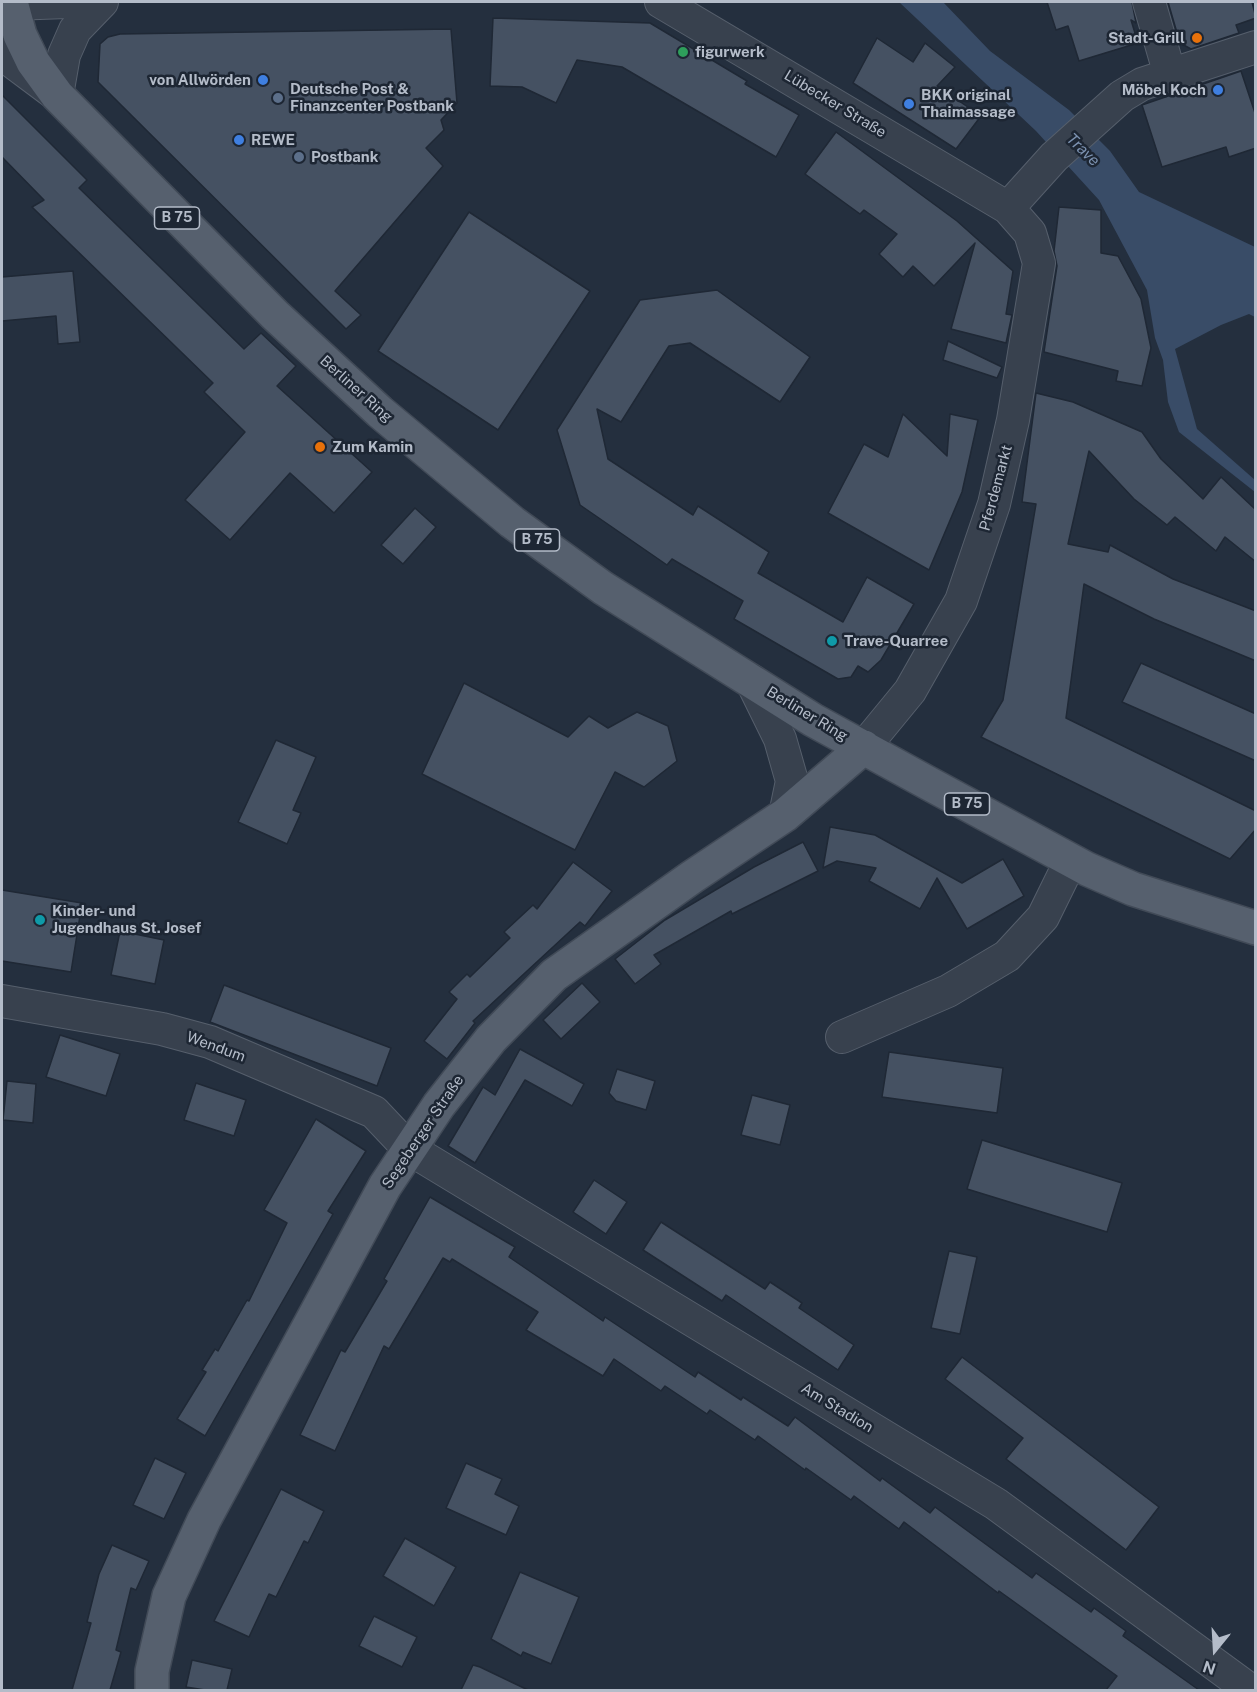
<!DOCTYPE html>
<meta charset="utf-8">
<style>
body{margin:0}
#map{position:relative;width:1257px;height:1692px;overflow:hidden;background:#242f3e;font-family:"Public Sans",sans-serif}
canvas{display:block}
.frame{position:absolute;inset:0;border:3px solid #b4bcc9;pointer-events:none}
.north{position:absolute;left:1185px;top:1620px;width:60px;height:60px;-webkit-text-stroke:4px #1d2633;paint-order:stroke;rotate:198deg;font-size:16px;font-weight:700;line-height:24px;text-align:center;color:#b4bcc9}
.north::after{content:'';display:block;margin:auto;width:21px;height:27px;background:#b4bcc9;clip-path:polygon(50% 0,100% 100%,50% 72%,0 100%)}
</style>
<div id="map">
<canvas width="1257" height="1692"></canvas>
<div class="frame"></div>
<div class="north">N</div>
</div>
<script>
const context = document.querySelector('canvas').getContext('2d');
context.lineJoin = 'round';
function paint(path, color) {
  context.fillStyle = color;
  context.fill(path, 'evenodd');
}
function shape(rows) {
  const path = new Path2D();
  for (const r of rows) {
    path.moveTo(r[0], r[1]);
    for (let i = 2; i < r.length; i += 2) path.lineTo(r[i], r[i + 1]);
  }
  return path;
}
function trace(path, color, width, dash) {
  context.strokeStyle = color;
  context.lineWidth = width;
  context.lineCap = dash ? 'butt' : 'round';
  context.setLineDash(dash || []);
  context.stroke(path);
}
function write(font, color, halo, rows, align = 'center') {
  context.font = font + ' "Public Sans",sans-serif';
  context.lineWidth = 5;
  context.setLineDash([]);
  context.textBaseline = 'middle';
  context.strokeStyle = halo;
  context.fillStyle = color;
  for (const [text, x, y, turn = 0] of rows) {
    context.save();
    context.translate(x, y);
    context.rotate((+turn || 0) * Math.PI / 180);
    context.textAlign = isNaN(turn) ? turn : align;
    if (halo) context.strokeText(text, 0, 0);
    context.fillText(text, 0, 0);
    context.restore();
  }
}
paint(shape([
 [899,2,943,2,990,51,1069,110,1110,151,1139,192,1255,247,1255,317,1249,314,1221,325,1175,349,1197,429,1255,480,1255,492,1179,432,1168,402,1163,360,1155,338,1147,290,1099,200,1036,131]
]), '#394c67');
const building = shape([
 [1047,2,1132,2,1136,23,1131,20,1138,43,1079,61,1068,26,1056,30,1047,2],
 [1168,2,1252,2,1256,18,1236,25,1239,33,1191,49,1180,43,1168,2],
 [493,18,650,23,747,81,745,84,799,115,776,157,622,67,577,60,556,103,522,87,490,86,493,18],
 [451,29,457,103,441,120,444,130,426,148,443,166,335,291,361,315,346,329,98,82,100,44,108,37,120,34,451,29],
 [877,38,913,62,925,43,955,67,937,86,981,116,956,149,853,83,877,38],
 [1241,71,1256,116,1256,148,1229,157,1226,147,1162,167,1142,105,1241,71],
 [2,95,87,180,79,188,244,349,261,333,296,366,277,386,372,472,334,513,290,473,230,540,185,500,245,432,204,392,213,383,32,207,44,200,2,157,2,95],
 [836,132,957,221,1013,271,1006,314,1012,315,1006,343,951,329,975,243,934,286,913,266,903,277,879,254,897,234,864,210,860,214,805,174,836,132],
 [1059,207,1101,210,1101,253,1118,256,1141,299,1151,348,1142,386,1116,381,1118,371,1044,352,1057,266,1054,251,1059,207],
 [469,212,590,291,498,430,378,351,469,212],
 [73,271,80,342,58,344,56,316,2,321,2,277,73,271],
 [717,290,810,357,780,402,690,343,669,346,621,422,597,409,608,459,693,515,698,506,769,552,758,573,843,622,867,577,914,604,881,660,868,672,858,666,851,677,838,679,734,619,743,601,672,559,667,565,580,505,557,430,640,300,717,290],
 [948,341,1002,367,997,378,943,360,948,341],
 [1036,393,1073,402,1142,432,1161,459,1203,499,1221,477,1256,510,1256,562,1225,537,1216,551,1175,517,1167,525,1134,499,1089,451,1068,544,1108,552,1110,545,1173,579,1256,611,1256,661,1154,619,1084,584,1066,718,1256,811,1256,829,1230,859,981,737,1003,700,1036,504,1022,502,1036,393],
 [903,414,947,456,950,414,978,420,962,492,929,570,828,513,864,444,888,457,903,414],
 [415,508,436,527,403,564,381,545,415,508],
 [1141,663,1256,714,1256,761,1122,702,1141,663],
 [464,683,568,737,589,716,608,728,637,712,668,726,677,761,644,787,615,772,575,850,422,774,464,683],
 [276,740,316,757,293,810,301,813,287,844,238,822,276,740],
 [830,827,875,835,962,883,1003,859,1024,896,967,929,937,878,920,909,869,881,876,868,837,861,823,868,830,827],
 [803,842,818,871,732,914,731,911,654,955,661,964,635,984,615,959,665,920,754,867,803,842],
 [573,862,612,891,585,926,580,922,473,1021,475,1023,447,1059,424,1041,457,999,449,992,467,974,470,977,510,938,504,932,533,905,537,909,573,862],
 [2,890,82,903,71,972,2,961,2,890],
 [120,931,164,940,155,984,111,975,120,931],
 [582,983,600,1002,561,1039,543,1020,582,983],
 [224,985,391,1048,377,1086,210,1022,224,985],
 [60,1035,120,1054,106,1096,46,1077,60,1035],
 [520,1049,584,1084,572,1106,525,1080,475,1163,448,1146,483,1087,495,1095,520,1049],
 [889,1052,1003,1068,997,1113,882,1097,889,1052],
 [617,1069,655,1081,646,1110,616,1101,609,1093,617,1069],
 [7,1081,36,1084,33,1123,3,1120,7,1081],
 [196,1083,246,1100,234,1136,184,1120,196,1083],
 [752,1095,790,1105,780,1145,741,1135,752,1095],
 [316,1119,366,1151,328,1211,333,1214,205,1436,177,1419,206,1372,202,1370,215,1349,218,1351,247,1300,249,1301,287,1223,264,1210,316,1119],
 [982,1140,1122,1183,1107,1232,967,1189,982,1140],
 [594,1180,627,1202,606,1234,573,1212,594,1180],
 [430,1197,515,1247,509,1257,603,1321,605,1317,695,1377,698,1372,741,1400,743,1397,788,1426,795,1417,880,1481,882,1478,930,1513,935,1507,1032,1578,1036,1573,1091,1612,1094,1608,1126,1631,1123,1636,1199,1690,1106,1690,1117,1676,999,1591,998,1593,904,1522,899,1529,854,1496,851,1500,806,1468,805,1470,758,1436,755,1440,710,1410,707,1414,665,1386,661,1391,614,1359,603,1376,526,1330,538,1312,452,1259,450,1262,443,1258,389,1349,384,1346,335,1451,300,1435,341,1350,345,1352,387,1281,384,1279,430,1197],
 [661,1222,765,1289,770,1282,802,1303,799,1308,854,1345,838,1370,726,1295,722,1301,643,1250,661,1222],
 [949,1251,977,1257,960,1334,931,1328,949,1251],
 [962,1357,1159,1507,1126,1550,1006,1459,1023,1438,945,1379,962,1357],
 [155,1458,186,1473,164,1519,133,1505,155,1458],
 [466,1463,502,1479,495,1494,519,1506,506,1535,446,1508,466,1463],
 [281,1489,324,1511,308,1543,304,1541,276,1597,269,1594,249,1637,214,1621,281,1489],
 [405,1538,456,1567,434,1606,383,1576,405,1538],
 [112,1545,149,1561,136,1590,131,1588,116,1650,121,1652,110,1690,72,1690,91,1623,87,1622,99,1574,112,1545],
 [520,1572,579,1597,551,1664,523,1652,521,1656,491,1639,520,1572],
 [374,1616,417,1637,402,1667,359,1646,374,1616],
 [192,1660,232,1669,227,1690,205,1690,186,1687,192,1660],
 [473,1665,480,1667,528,1690,461,1690,473,1665]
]);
paint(building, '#455162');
trace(building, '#1f2835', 1.5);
const minor = shape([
 [661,2,1008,208,1030,233,1039,263,1013,420,994,504,961,601,910,691,864,747],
 [1149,2,1170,75],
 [11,4,67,2],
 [2,54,57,95,64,55,75,30,102,2],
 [1008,208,1054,157,1122,96,1142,84,1256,47],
 [751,680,780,739,792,781,785,815],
 [2,1001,162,1029,210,1042,374,1112,408,1148,996,1504,1250,1690],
 [842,1037,948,991,1007,956,1043,917,1071,860]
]);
const major = shape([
 [11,2,20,35,33,62,57,95,275,315,380,412,512,522,603,588,813,720,928,783,1087,869,1133,889,1256,928],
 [152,1690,152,1671,169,1596,204,1520,385,1186,439,1105,491,1039,554,975,692,877,785,815,864,747]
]);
trace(minor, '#565f6c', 34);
trace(major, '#414a57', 36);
trace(minor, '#38414e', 32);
trace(major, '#56606e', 33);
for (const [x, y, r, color] of [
 [1197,38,6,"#e8710a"],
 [683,52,6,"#2e9e5b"],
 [263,80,6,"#3f7fe0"],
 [1218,90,6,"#3f7fe0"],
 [278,98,6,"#5c6f8a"],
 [909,104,6,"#3f7fe0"],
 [239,140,6,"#3f7fe0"],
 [299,157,6,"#5c6f8a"],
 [320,447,6,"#e8710a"],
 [832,641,6,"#0f9aa8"],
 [40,920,6,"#0f9aa8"]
]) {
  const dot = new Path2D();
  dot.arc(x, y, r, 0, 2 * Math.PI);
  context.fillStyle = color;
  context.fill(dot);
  trace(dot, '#1d2633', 2);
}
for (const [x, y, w] of [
 [177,218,45],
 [537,540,45],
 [967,804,45]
]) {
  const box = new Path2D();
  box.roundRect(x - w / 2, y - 11, w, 22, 4.5);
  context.fillStyle = '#1d2633';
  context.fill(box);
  trace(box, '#b4bcc9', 1.5);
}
write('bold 14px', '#b4bcc9', null, [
 ["B 75",177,218],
 ["B 75",537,540],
 ["B 75",967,804]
]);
write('bold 15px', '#b4bcc9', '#1d2633', [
 ["Stadt-Grill",1185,38,"right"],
 ["figurwerk",695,52],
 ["von Allwörden",251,80,"right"],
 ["Deutsche Post &",290,89],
 ["Finanzcenter Postbank",290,106],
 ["Möbel Koch",1206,90,"right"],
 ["BKK original",921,95],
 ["Thaimassage",921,112],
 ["REWE",251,140],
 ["Postbank",311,157],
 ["Zum Kamin",332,447],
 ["Trave-Quarree",844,641],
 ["Kinder- und",52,911],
 ["Jugendhaus St. Josef",52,928]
], 'left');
write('15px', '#b4bcc9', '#1d2633', [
 ["Lübecker Straße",835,104,31],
 ["Berliner Ring",356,389,42],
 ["Pferdemarkt",996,488,-75],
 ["Berliner Ring",807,714,31],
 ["Wendum",216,1047,20],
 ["Segeberger Straße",423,1132,-56],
 ["Am Stadion",837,1408,31]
]);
write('italic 16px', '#7c92b1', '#1d2633', [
 ["Trave",1083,150,44]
]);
</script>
